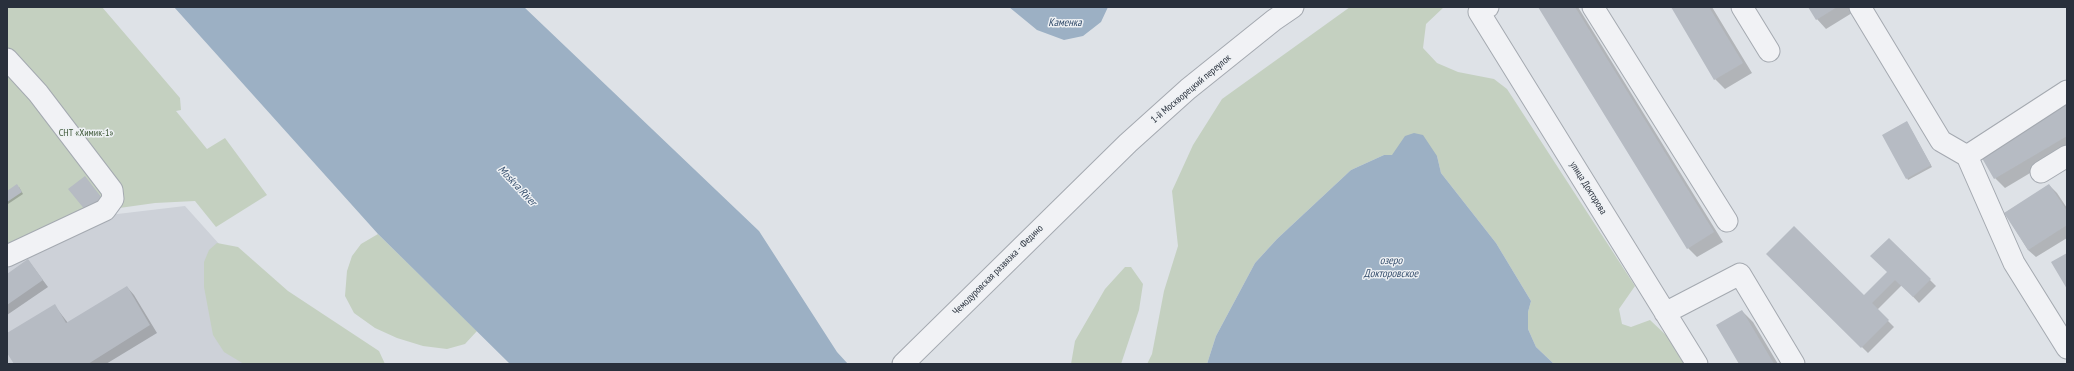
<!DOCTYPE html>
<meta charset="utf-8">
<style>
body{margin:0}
#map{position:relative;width:2074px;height:371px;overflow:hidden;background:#dee2e7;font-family:"PT Sans Narrow",sans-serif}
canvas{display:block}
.frame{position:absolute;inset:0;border:8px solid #29303c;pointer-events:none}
</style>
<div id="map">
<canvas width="2074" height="371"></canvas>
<div class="frame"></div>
</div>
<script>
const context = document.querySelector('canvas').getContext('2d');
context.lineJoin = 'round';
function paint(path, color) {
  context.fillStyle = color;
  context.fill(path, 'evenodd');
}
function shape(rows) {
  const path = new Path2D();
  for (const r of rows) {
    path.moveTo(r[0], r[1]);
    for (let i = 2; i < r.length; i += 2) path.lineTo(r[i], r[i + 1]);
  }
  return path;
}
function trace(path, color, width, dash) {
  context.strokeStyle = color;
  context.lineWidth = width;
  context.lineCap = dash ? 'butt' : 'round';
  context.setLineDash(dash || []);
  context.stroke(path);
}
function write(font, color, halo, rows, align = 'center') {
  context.font = font + ' "PT Sans Narrow",sans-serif';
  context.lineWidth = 3;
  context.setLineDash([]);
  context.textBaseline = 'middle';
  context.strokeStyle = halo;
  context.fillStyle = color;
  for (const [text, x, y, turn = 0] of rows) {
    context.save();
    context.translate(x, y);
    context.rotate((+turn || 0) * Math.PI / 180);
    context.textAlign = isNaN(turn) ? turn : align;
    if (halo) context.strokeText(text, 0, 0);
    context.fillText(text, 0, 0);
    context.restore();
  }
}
paint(shape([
 [185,206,238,265,322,364,7,364,7,263,16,258,48,249,109,215]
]), '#cdd1d8');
paint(shape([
 [7,7,102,7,180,98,181,110,176,111,207,149,225,138,267,195,216,227,195,201,155,203,105,210,7,256],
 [1350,7,1444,7,1426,24,1423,48,1437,63,1458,72,1494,79,1507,89,1635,286,1619,309,1622,324,1631,327,1650,320,1667,336,1684,364,1554,364,1536,347,1528,329,1528,312,1531,301,1496,243,1441,173,1437,156,1384,155,1351,170,1277,239,1255,263,1216,336,1207,364,1147,364,1152,354,1164,291,1178,246,1172,191,1193,145,1222,99],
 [378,234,477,331,465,344,447,349,423,346,397,338,375,328,354,313,345,296,347,271,352,256,361,244],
 [217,243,238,247,288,291,379,351,385,364,244,364,224,352,213,335,204,287,204,262,209,250],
 [1125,267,1131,267,1143,284,1139,310,1121,364,1071,364,1075,341,1105,289]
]), '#c4d0c0');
paint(shape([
 [174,7,524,7,759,231,837,352,848,364,510,364,378,234],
 [1009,7,1108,7,1101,22,1083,36,1064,40,1037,30],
 [1414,133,1423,135,1437,156,1441,173,1496,243,1531,301,1528,312,1528,329,1536,347,1554,364,1207,364,1216,336,1255,263,1277,239,1351,170,1384,155,1392,155,1405,136]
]), '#9cb0c4');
paint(shape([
 [1539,7,1578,7,1723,242,1697,257,1688,248],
 [1672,7,1712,7,1752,73,1725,89,1715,79],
 [1809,7,1849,7,1852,13,1826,29,1817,19],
 [2067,102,2067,151,2005,188,1995,178],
 [1907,122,1932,167,1908,180,1907,178],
 [2049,185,2057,193,2067,208,2067,238,2036,257,2028,250,2005,213],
 [19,187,23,194,8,204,7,192],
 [1889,239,1936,286,1919,303,1902,285,1877,310,1894,327,1868,353,1768,254,1864,297,1888,272],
 [28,260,48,287,7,315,7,275],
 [127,287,134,295,157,333,106,364,15,364,7,351,7,335,55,306,68,323],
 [1742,311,1753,322,1778,364,1740,364]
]), '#0003');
paint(shape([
 [1538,7,1575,7,1714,232,1687,249],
 [1671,7,1709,7,1743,63,1714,80],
 [1808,7,1837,7,1816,20],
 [2067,101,2067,136,1994,179,1979,153],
 [1907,121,1931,165,1906,179,1882,135],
 [85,176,102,198,86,211,68,189],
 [17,184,22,192,7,202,7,191],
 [2049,184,2067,211,2067,225,2028,250,2004,213],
 [1794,226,1864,295,1887,272,1870,256,1889,238,1931,279,1913,297,1895,280,1872,303,1889,320,1861,348,1766,254],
 [2067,253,2067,289,2051,262],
 [28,259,43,280,7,305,7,274],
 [127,286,150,325,88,364,14,364,7,353,7,333,55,304,66,323],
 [1742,310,1774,364,1739,364,1716,325]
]), '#b6bbc3');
const minor = shape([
 [1488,7,1479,12,1697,364],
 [1593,7,1727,221],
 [1742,7,1769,51],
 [1860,7,1941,141,1967,156,2014,263,2067,348],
 [7,59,38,93,112,190,113,199,105,210,7,256],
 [1967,156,2067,91],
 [2041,172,2067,156],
 [1665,313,1740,274,1794,364],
 [903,364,1128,143,1188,89,1274,20,1293,7]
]);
trace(minor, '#a4a9b0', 23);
trace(minor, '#f1f2f5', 21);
write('10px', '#29303c', '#eef1f4', [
 ["1-й Москворецкий переулок",1191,89,-40],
 ["улица Докторова",1588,188,58],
 ["Чемодуровская развязка - Федино",998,270,-45]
]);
write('10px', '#3d5737', '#eef1f4', [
 ["СНТ «Химик-1»",86,133]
]);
write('italic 11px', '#364f6d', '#eef1f4', [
 ["Каменка",1065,23],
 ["Moskva River",517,186,47],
 ["озеро",1391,261],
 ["Докторовское",1391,274]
]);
</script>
